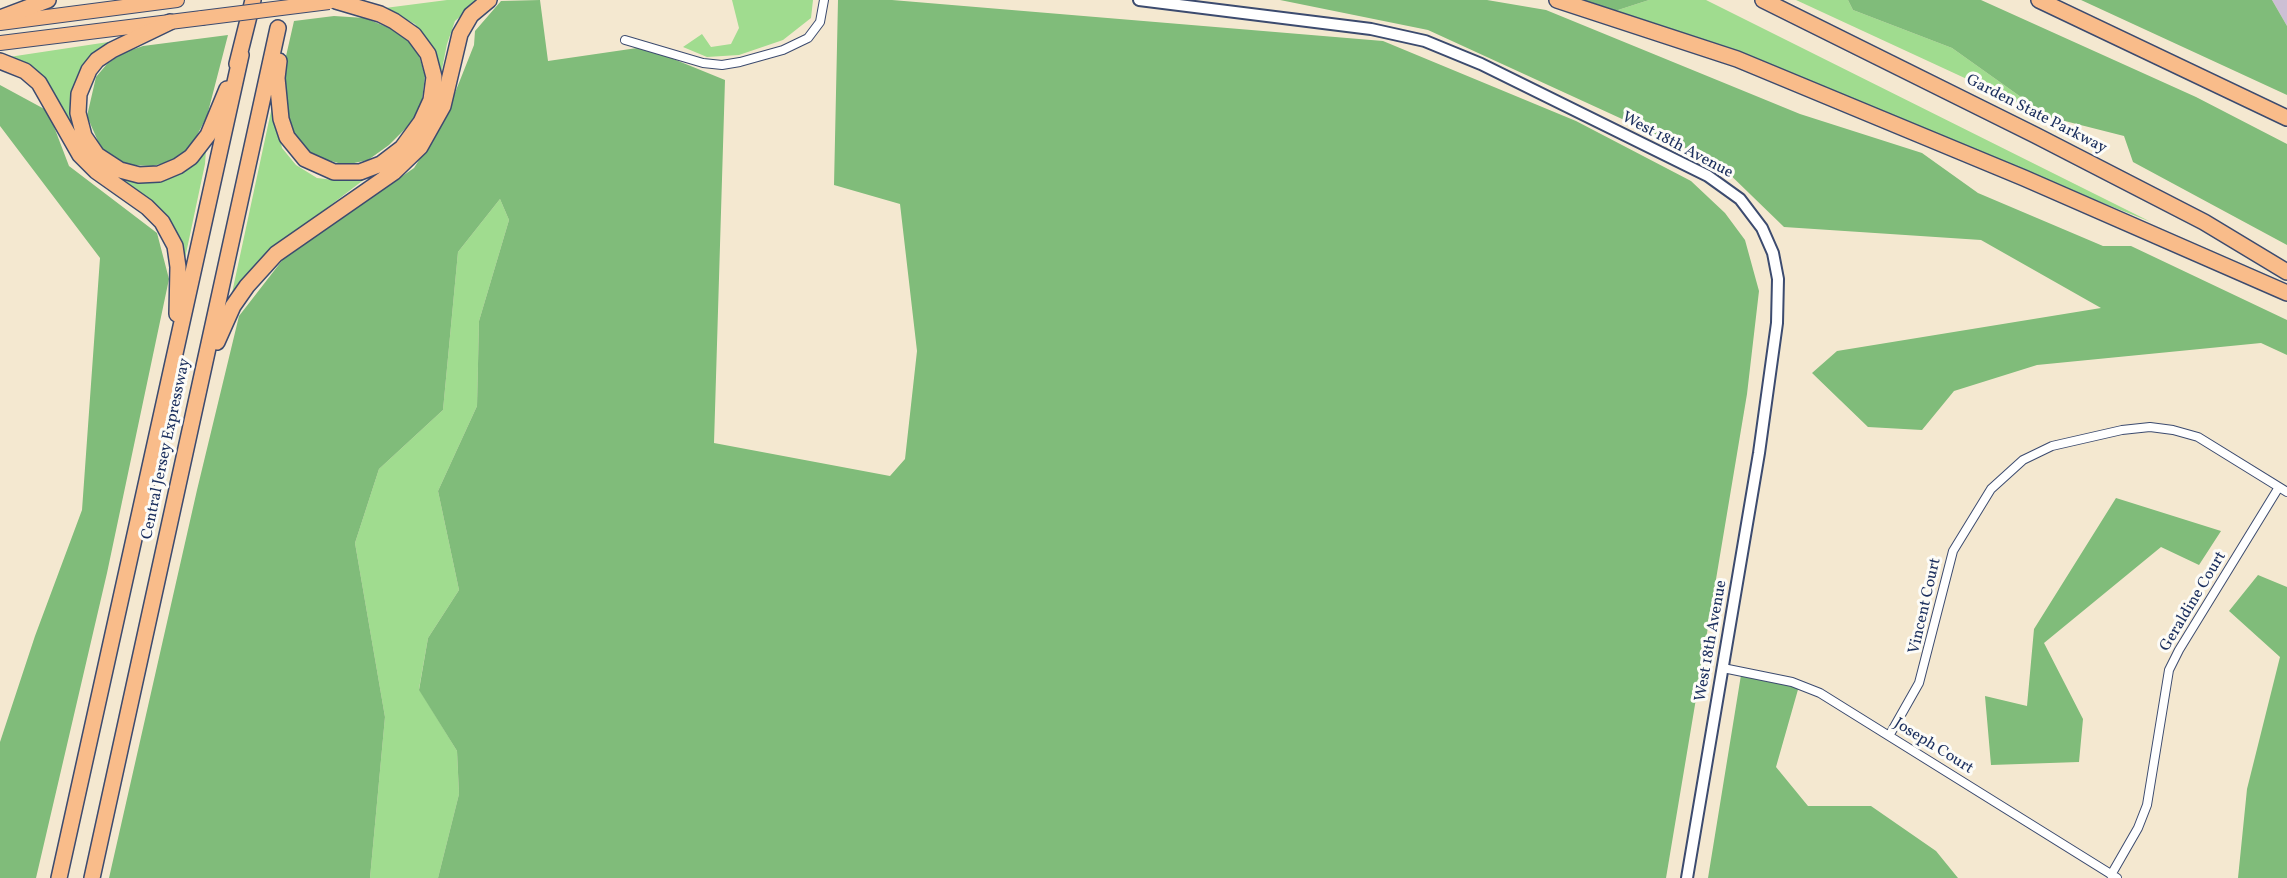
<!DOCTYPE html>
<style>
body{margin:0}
canvas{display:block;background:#f4e8d0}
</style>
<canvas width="2287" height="878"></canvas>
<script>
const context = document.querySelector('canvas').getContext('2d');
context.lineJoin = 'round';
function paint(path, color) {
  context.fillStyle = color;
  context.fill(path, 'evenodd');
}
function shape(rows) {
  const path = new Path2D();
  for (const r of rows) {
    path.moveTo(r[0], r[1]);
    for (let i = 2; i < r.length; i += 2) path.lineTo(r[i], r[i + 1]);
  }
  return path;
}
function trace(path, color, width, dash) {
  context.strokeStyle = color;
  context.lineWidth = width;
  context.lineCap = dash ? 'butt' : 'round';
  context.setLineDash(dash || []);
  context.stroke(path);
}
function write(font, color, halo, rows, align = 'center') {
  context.font = font + ' Vollkorn,serif';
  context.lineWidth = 6;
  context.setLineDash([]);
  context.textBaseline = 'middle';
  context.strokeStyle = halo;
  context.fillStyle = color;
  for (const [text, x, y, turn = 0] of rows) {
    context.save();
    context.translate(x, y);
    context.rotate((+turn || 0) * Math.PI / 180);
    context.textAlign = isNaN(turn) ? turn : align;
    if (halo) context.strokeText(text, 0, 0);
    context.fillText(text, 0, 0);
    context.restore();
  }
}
paint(shape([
 [2272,0,2287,0,2287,26]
]), '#ccbfd4');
paint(shape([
 [447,0,479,0,455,21,447,44,439,84,430,46,415,24,385,8],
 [732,0,813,0,811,18,783,40,739,55,707,57,683,47,702,34,711,47,731,44,739,28],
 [1649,0,1706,0,2151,222,1615,11],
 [1796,0,1848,0,1853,10,1952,48,2049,117],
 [115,41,85,63,73,89,71,122,9,57],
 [273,102,282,148,296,165,317,178,342,181,370,175,260,259,232,293],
 [206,150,205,164,184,263,171,224,106,172,189,166],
 [500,199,509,220,479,321,477,406,438,491,459,590,428,638,419,689,457,751,459,794,438,878,370,878,385,717,355,543,379,469,443,410,458,252]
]), '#a0dc8f');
paint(shape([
 [540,0,548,61,644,47,725,80,714,443,890,476,905,459,917,351,900,204,834,185,838,0,892,0,1383,41,1576,121,1691,181,1725,213,1745,240,1759,291,1747,394,1666,878,438,878,459,794,457,751,419,690,428,638,459,590,438,491,477,406,479,321,509,220,500,199,458,252,443,410,379,469,355,543,385,717,370,878,109,878,197,490,239,316,284,258,414,168,443,123,474,45,475,31,501,1],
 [1280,0,1487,0,1546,10,1800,114,1922,153,1978,193,2103,246,2131,246,2287,320,2287,355,2261,343,2037,365,1954,391,1922,430,1868,427,1812,373,1837,351,2101,308,1981,240,1784,227,1718,163,1428,30],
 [1582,0,1649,0,1615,11],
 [1848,0,1981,0,2196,97,2287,144,2287,245,2133,162,2124,136,2049,117,1952,48,1853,10],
 [2081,0,2272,0,2287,26,2287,95],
 [334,16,365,18,394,30,408,39,418,52,425,76,422,100,412,122,389,145,368,160,345,165,314,156,291,134,282,113,284,65,294,21],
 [228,35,207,116,195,139,185,151,172,161,153,166,127,165,108,155,100,146,87,116,96,77,107,64,123,53,143,46],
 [0,85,48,111,69,166,157,233,169,279,107,573,36,878,0,878,0,742,35,636,82,510,100,258,0,126],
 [2116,498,2221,531,2199,565,2161,547,2044,643,2083,719,2079,762,1991,765,1985,696,2027,706,2034,629],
 [2258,575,2287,587,2287,878,2238,878,2247,789,2280,657,2229,611],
 [1741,675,1799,686,1776,767,1808,806,1871,806,1936,851,1958,878,1708,878]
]), '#80bc7a');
const minor = shape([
 [625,40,703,63,722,65,740,62,783,50,808,38,820,22,824,0],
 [1723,668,1792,682,1820,693,2117,878],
 [1889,736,1919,683,1953,551,1991,489,2023,460,2052,446,2122,430,2150,427,2173,430,2198,437,2287,492],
 [2111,875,2138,828,2147,805,2169,670,2179,650,2279,487]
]);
const tertiary = shape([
 [1139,0,1371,29,1425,41,1481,64,1708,176,1740,199,1762,228,1773,253,1778,279,1777,323,1759,453,1687,878]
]);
const trunk = shape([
 [0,23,177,0],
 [0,43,202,18]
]);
const motorway = shape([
 [1557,0,1737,59,2024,178,2287,293],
 [1763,0,2035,135,2204,222,2287,272],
 [2039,0,2287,118],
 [0,18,48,0],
 [170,22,112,50,97,60,89,70,79,94,78,113,84,136,97,155,120,170,139,175,159,174,178,166,191,157,208,135,227,89],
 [0,61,25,71,39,83,80,155,96,171,147,207,162,222,175,246,178,267,177,314],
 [279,61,277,78,281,119,287,137,305,159,334,172,360,172,381,164,402,148,421,122,431,100,434,77,428,54,414,35,394,21,380,14,336,1],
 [237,64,253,0],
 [217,342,233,306,247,286,276,254,394,172,420,147,443,106,460,34,471,15,489,0],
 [59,878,241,55],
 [92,878,278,28]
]);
trace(minor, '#3c4b6f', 10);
trace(tertiary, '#3c4b6f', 14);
trace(trunk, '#3c4b6f', 16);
trace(motorway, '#3c4b6f', 18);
trace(minor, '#fff', 8);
trace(tertiary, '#fff', 10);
trace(trunk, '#f9bc8a', 14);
trace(motorway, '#f9bc8a', 15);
const trunkBridge = shape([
 [202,18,329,2]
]);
trace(trunkBridge, '#3c4b6f', 16, []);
trace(trunkBridge, '#f9bc8a', 14);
write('16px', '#1b2f5e', '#fdfcf7', [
 ["Garden State Parkway",2036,115,27],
 ["West 18th Avenue",1677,146,28],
 ["Central Jersey Expressway",167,449,-78],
 ["Geraldine Court",2194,602,-59],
 ["Vincent Court",1926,606,-77],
 ["West 18th Avenue",1712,641,-80],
 ["Joseph Court",1933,747,32]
]);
</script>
